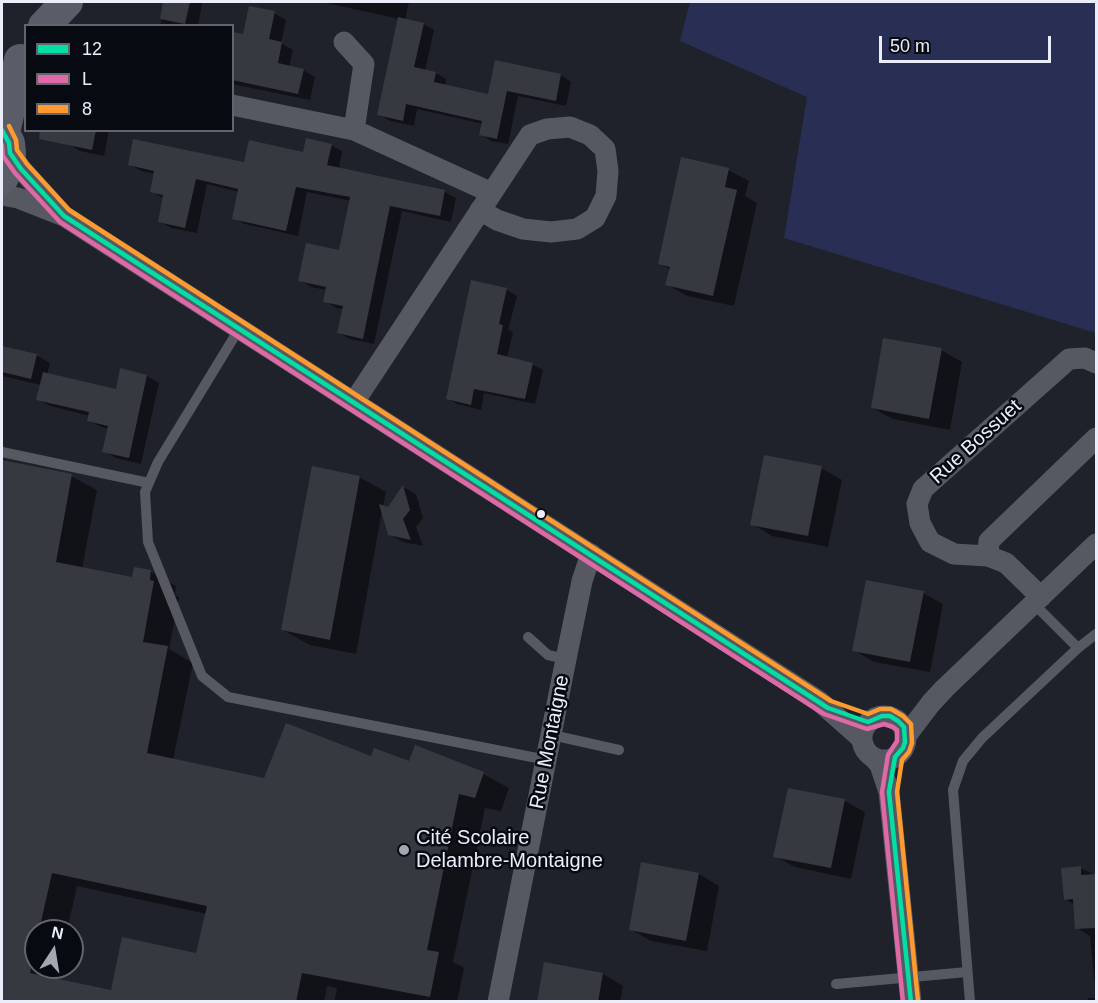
<!DOCTYPE html>
<meta charset="utf-8">
<style>
body{margin:0}
#map{position:relative;width:1098px;height:1003px;overflow:hidden;background:#20222b;font-family:Helvetica,sans-serif}
canvas{display:block}
.frame{position:absolute;inset:0;border:3px solid #ebeefa;pointer-events:none}
.legend{position:absolute;left:24px;top:24px;width:210px;height:108px;box-sizing:border-box;background:#080a11;border:2px solid #63656e;margin:0;padding:8px 10px;list-style:none;font-size:18px;color:#ebeefa}
.legend li{display:flex;align-items:center;gap:12px;height:30px}
.legend b{width:30px;border:2px solid #63656e}
.north{position:absolute;left:24px;top:919px;width:60px;height:60px;box-sizing:border-box;background:#080a11;border:2px solid #63656e;border-radius:50%;rotate:12deg;font-size:16px;font-weight:700;line-height:24px;text-align:center;color:#ebeefa}
.north::after{content:'';display:block;margin:auto;width:21px;height:27px;background:#a4a7b2;clip-path:polygon(50% 0,100% 100%,50% 72%,0 100%)}
.scale{position:absolute;left:879px;top:36px;width:172px;height:27px;box-sizing:border-box;border:3px solid #ebeefa;border-top:0;padding-left:8px;font-size:18px;line-height:21px;white-space:nowrap;color:#ebeefa;-webkit-text-stroke:4px #080a11;paint-order:stroke}
</style>
<div id="map">
<canvas width="1098" height="1003"></canvas>
<div class="frame"></div>
<ul class="legend">
<li><b style="height:8px;background:#01dfa5"></b>12</li>
<li><b style="height:8px;background:#df69a6"></b>L</li>
<li><b style="height:8px;background:#fe9a2e"></b>8</li>
</ul>
<div class="north">N</div>
<div class="scale">50 m</div>
</div>
<script>
const context = document.querySelector('canvas').getContext('2d');
context.lineJoin = 'round';
function paint(path, color) {
  context.fillStyle = color;
  context.fill(path, 'evenodd');
}
function shape(rows) {
  const path = new Path2D();
  for (const r of rows) {
    if (r.length === 3) {
      path.moveTo(r[0] + r[2], r[1]);
      path.arc(r[0], r[1], r[2], 0, 2 * Math.PI);
      continue;
    }
    path.moveTo(r[0], r[1]);
    for (let i = 2; i < r.length; i += 2) path.lineTo(r[i], r[i + 1]);
  }
  return path;
}
function trace(path, color, width, dash) {
  context.strokeStyle = color;
  context.lineWidth = width;
  context.lineCap = dash ? 'butt' : 'round';
  context.setLineDash(dash || []);
  context.stroke(path);
}
function write(font, color, halo, rows, align = 'center') {
  context.font = font + ' Helvetica,sans-serif';
  context.lineWidth = 5;
  context.setLineDash([]);
  context.textBaseline = 'middle';
  context.strokeStyle = halo;
  context.fillStyle = color;
  for (const [text, x, y, turn = 0] of rows) {
    context.save();
    context.translate(x, y);
    context.rotate((+turn || 0) * Math.PI / 180);
    context.textAlign = isNaN(turn) ? turn : align;
    if (halo) context.strokeText(text, 0, 0);
    context.fillText(text, 0, 0);
    context.restore();
  }
}
paint(shape([
 [690,2,1096,2,1096,333,784,238,807,97,680,41]
]), '#292f54');
paint(shape([
 [165,2,202,3,198,26,160,26],
 [322,2,409,2,405,20,423,24,434,30,425,71,436,73,446,79,445,86,490,96,561,75,571,82,566,106,518,96,508,144,491,141,481,134,483,124,417,109,414,126,390,121,379,114,399,19],
 [274,13,286,20,281,43,293,50,289,67,303,70,315,77,310,100,232,84,232,42],
 [72,130,109,130,104,156,80,151,69,144],
 [331,145,342,151,339,169,445,192,456,198,451,222,402,211,374,344,350,339,339,333,344,309,336,308,325,301,327,290,311,287,300,280,340,252,351,201,307,192,298,236,245,224,234,218,239,192,207,184,197,233,171,228,159,221,163,198,151,191,155,174,141,171,129,164,245,164,304,153],
 [728,170,749,181,745,196,757,203,734,306,687,296,667,284,671,270,659,263],
 [472,282,507,290,517,296,508,330,513,332,507,358,532,364,543,370,535,404,484,393,481,410,457,404,447,398],
 [2,347,36,355,50,363,47,375,117,391,121,370,147,376,159,383,141,464,116,458,104,451,109,429,101,427,88,420,90,416,50,406,38,399,41,385,2,376],
 [941,350,962,362,950,430,893,419,872,408],
 [2,460,71,476,97,490,82,569,133,579,151,572,176,586,175,595,179,597,169,649,193,663,173,760,265,780,372,758,483,774,509,788,501,811,485,808,453,962,464,968,457,1002,334,1002,337,988,327,986,324,1002,2,1002],
 [77,886,207,914,198,955,112,992,57,980,60,967,36,967,36,931,67,931],
 [821,468,842,480,828,547,772,536,752,524],
 [359,477,386,492,383,507,389,509,403,487,416,494,423,518,416,527,423,546,403,542,389,534,382,511,356,654,310,645,283,630],
 [923,593,943,604,930,672,874,662,854,650],
 [789,789,845,801,865,812,851,879,795,867,775,856],
 [1080,868,1096,875,1096,1002,1088,1002,1088,998,1096,998,1090,936,1077,928,1075,905,1065,899],
 [699,874,719,886,707,951,651,941,630,929],
 [603,974,623,986,620,1002,538,1002]
]), '#0007');
paint(shape([
 [163,2,190,2,185,24,160,19],
 [249,6,275,11,269,39,282,42,278,63,304,69,298,94,232,80,232,32,243,34],
 [398,17,424,23,414,67,436,72,434,82,488,94,495,60,561,74,556,101,507,91,497,139,479,135,482,121,406,104,403,121,377,115],
 [40,130,96,130,92,150,39,139],
 [306,138,332,144,327,165,445,190,440,216,390,206,363,339,337,333,343,306,323,302,326,287,298,281,306,243,339,250,350,197,296,187,286,231,232,219,238,189,196,179,185,228,158,222,163,195,150,192,154,171,128,165,133,139,244,162,249,140,303,152],
 [681,157,729,168,725,187,737,190,713,296,665,285,670,267,658,264],
 [471,280,507,288,499,324,503,325,497,354,533,363,525,399,474,389,471,405,446,399],
 [883,338,942,348,929,419,871,408],
 [2,346,37,354,31,379,2,372],
 [120,368,147,375,129,458,102,452,108,426,87,421,89,412,36,400,43,372,116,389],
 [764,455,822,466,808,536,750,525],
 [2,460,72,474,56,562,132,577,134,567,151,570,150,580,154,581,143,642,168,646,147,753,264,778,286,723,371,756,374,748,409,761,415,745,484,772,475,798,459,794,427,950,439,952,430,997,302,973,296,1002,2,1002],
 [52,873,207,906,196,953,122,937,111,990,30,973,36,947,36,931,39,931],
 [312,466,360,476,330,640,281,630],
 [403,485,410,510,403,519,411,540,388,535,379,504,388,507],
 [866,580,924,591,910,662,852,651],
 [788,788,845,799,831,868,773,857],
 [641,862,699,873,686,941,629,930],
 [1081,866,1081,875,1096,874,1096,928,1075,929,1073,899,1064,900,1061,868],
 [544,962,603,973,598,1002,537,1002]
]), '#363940');
trace(shape([
 [239,329,158,462,145,492,148,542,202,676,228,697,547,760],
 [2,452,149,483],
 [1034,604,1078,648],
 [528,637,548,655,566,659],
 [552,735,619,750],
 [836,984,967,972],
 [970,1002,953,790,963,761,982,738,1078,648,1096,634]
]), '#575962', 10);
trace(shape([
 [344,42,364,64,354,130],
 [232,105,354,130,492,193],
 [10,153,21,169,62,214],
 [2,195,18,198,64,216,98,238,819,701,862,739],
 [354,402,530,135,547,129,570,127,590,135,605,149,608,171,606,196,595,218,577,229,551,232,523,229,497,220,480,210],
 [988,556,989,541,1096,438],
 [1041,597,1006,563,988,556,954,554,930,542,920,523,917,504,923,489,1069,359,1085,358,1096,363],
 [884,738,22],
 [906,736,931,703,945,688,1096,544],
 [874,758,880,765,889,792,911,1002],
 [498,1002,566,659,582,581,591,554]
]), '#575962', 21);
trace(shape([
 [44,26,67,2],
 [2,130,9,143,10,153,9,165,2,179],
 [4,133,20,60]
]), '#5a5d67', 32);
trace(shape([
 [2,130,9,143,10,153,21,169,64,216,828,708,868,722,882,716,890,716,898,721,904,727,905,742,903,748,895,757,889,792,911,1002]
]), '#01dfa5', 4.5);
trace(shape([
 [2,145,3,156,15,173,60,222,824,714,867,729,884,724,893,727,897,730,897,741,888,755,882,792,903,1002]
]), '#df69a6', 4.5);
trace(shape([
 [9,126,16,140,17,150,27,164,69,210,831,701,868,714,880,709,891,709,903,716,911,724,912,743,909,752,902,760,897,792,918,1001]
]), '#fe9a2e', 4.5);
for (const [x, y, r, color] of [
 [541,514,5,"#ebeefa"],
 [404,850,6,"#a4a7b2"]
]) {
  const dot = new Path2D();
  dot.arc(x, y, r, 0, 2 * Math.PI);
  context.fillStyle = color;
  context.fill(dot);
  trace(dot, '#080a11', 2);
}
write('20px', '#ebeefa', '#080a11', [
 ["Rue Bossuet",976,442,-42],
 ["Rue Montaigne",550,742,-79]
]);
write('20px', '#ebeefa', '#080a11', [
 ["Cité Scolaire",416,838],
 ["Delambre-Montaigne",416,861]
], 'left');
</script>
